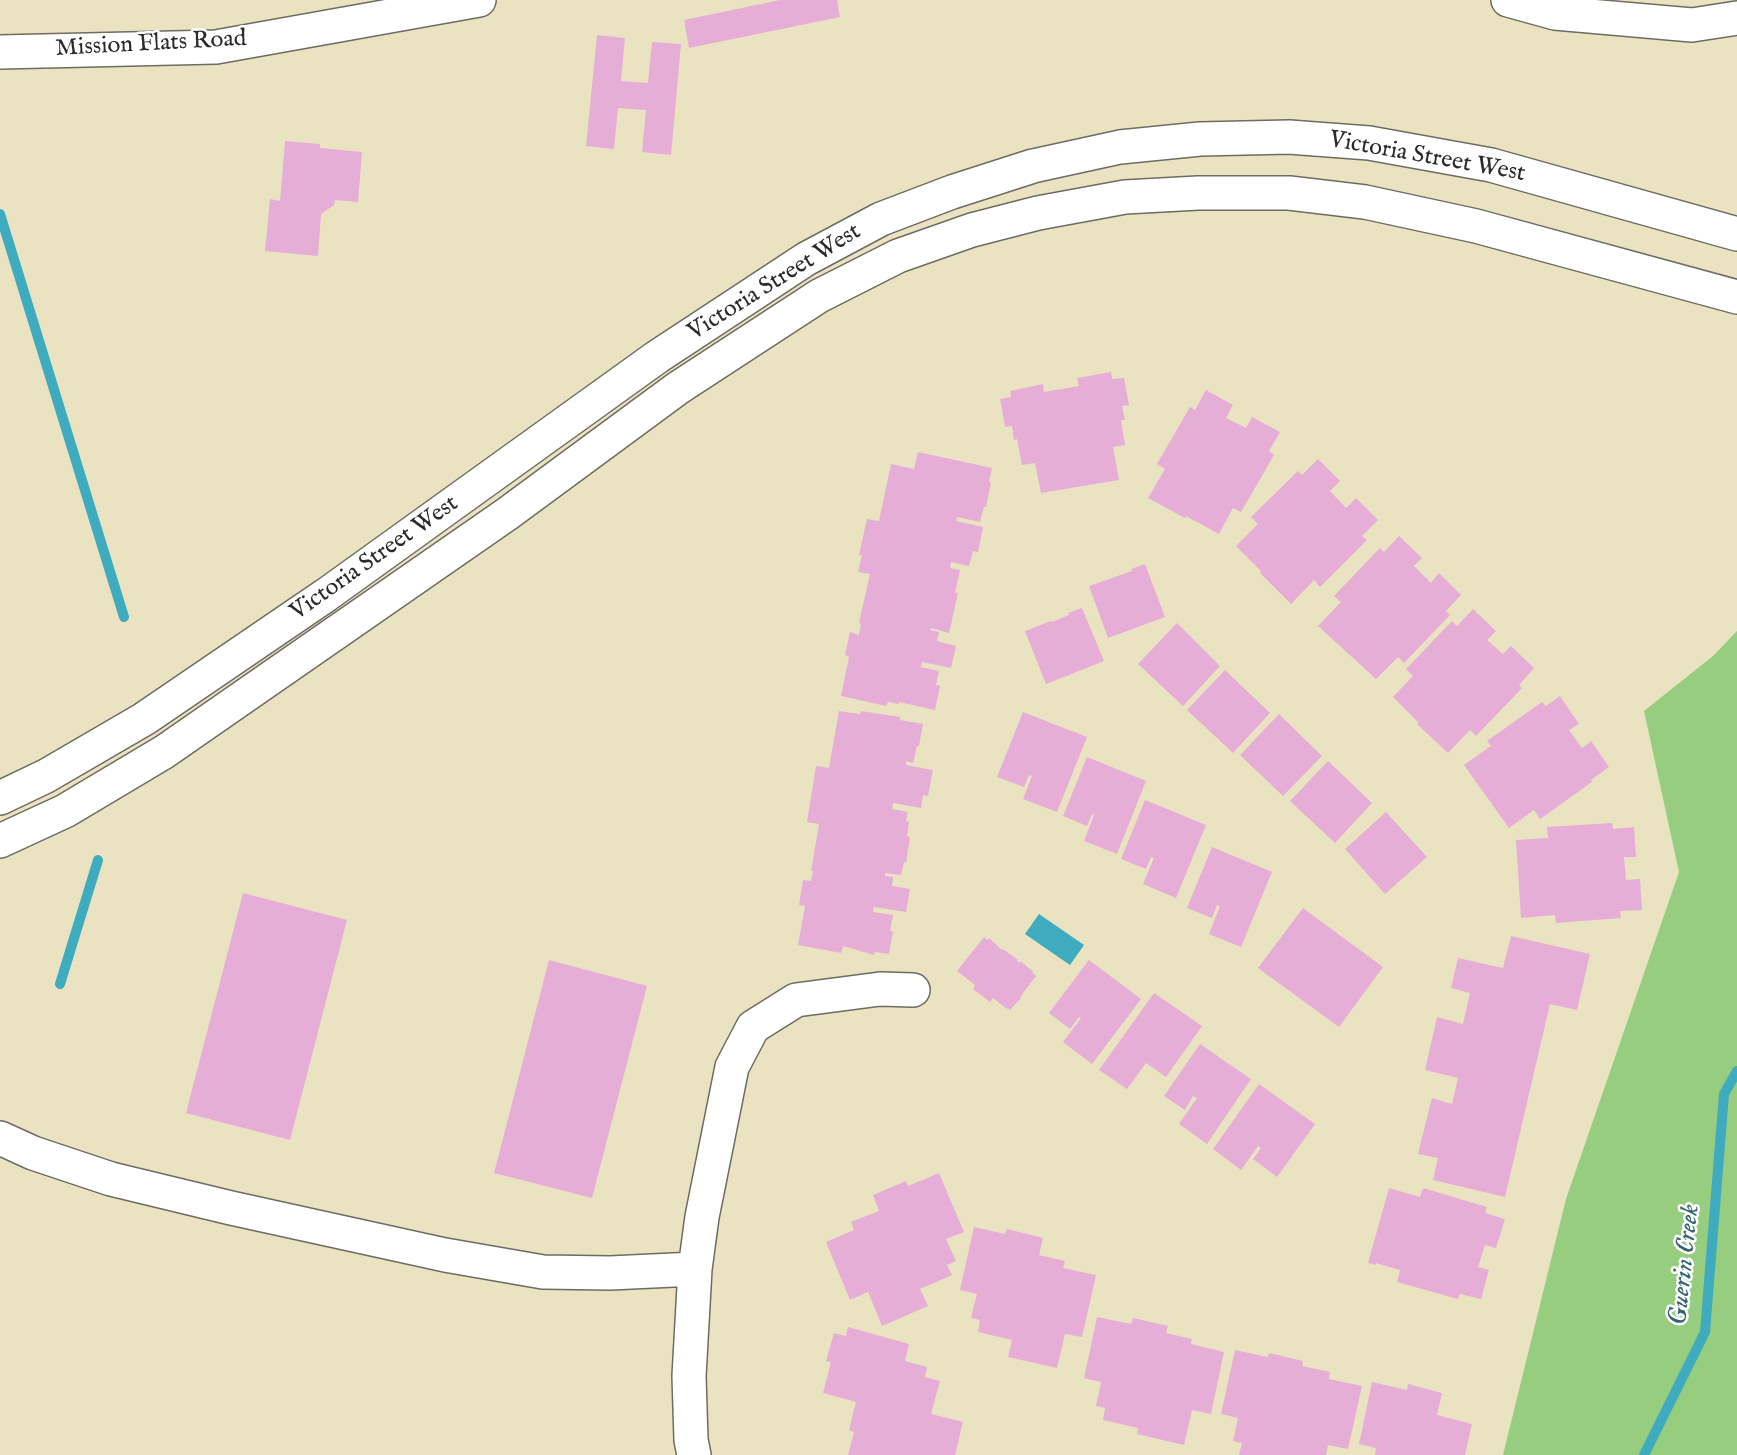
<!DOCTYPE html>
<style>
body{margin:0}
canvas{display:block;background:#e9e3c2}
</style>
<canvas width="1737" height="1455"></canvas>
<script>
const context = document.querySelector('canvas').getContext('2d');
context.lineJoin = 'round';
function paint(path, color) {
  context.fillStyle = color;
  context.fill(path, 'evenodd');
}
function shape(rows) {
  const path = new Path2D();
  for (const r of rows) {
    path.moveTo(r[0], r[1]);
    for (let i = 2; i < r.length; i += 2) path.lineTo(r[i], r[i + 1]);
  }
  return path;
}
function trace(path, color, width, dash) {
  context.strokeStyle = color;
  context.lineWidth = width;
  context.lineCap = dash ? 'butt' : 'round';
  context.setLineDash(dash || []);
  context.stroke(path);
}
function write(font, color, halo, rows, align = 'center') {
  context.font = font + ' "IM FELL English",serif';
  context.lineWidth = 5;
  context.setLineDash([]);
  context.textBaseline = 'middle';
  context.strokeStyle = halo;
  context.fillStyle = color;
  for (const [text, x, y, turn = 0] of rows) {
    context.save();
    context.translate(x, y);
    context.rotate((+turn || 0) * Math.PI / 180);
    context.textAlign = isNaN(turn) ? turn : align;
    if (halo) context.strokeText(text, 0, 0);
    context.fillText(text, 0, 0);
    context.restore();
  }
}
paint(shape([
 [1737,631,1737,1455,1503,1455,1566,1199,1679,872,1644,711,1713,656]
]), '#97cd7f');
paint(shape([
 [1039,914,1084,945,1070,965,1025,934]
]), '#3fabbe');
trace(shape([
 [0,214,124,617],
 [60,984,98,860],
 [1644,1455,1705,1332,1724,1094,1737,1071]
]), '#3fabbe', 10);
paint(shape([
 [780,0,837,0,840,17,689,48,684,20],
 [597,35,625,38,621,81,648,83,652,42,681,44,671,155,642,152,646,110,618,108,614,149,586,146],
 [285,141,320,144,320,148,362,152,358,202,335,200,334,205,321,214,318,256,265,251,270,199,280,201],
 [1111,372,1112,379,1124,378,1129,405,1122,406,1125,420,1121,420,1125,445,1113,447,1119,480,1041,493,1035,463,1022,465,1017,439,1014,440,1012,426,1005,427,1000,399,1011,397,1010,391,1043,384,1044,392,1079,386,1077,378],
 [1206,390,1233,405,1226,418,1246,428,1252,417,1280,432,1269,451,1274,455,1241,512,1233,508,1219,534,1186,516,1185,518,1148,498,1165,469,1157,464,1190,407,1195,410],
 [918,452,992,468,989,482,991,483,986,507,984,507,980,522,957,517,956,521,983,527,978,552,973,551,969,566,951,562,950,568,960,570,955,593,958,593,949,633,931,628,930,630,939,632,937,641,956,646,951,668,922,662,921,667,939,671,936,685,940,686,935,710,899,702,899,704,888,702,886,706,841,696,849,657,845,655,850,632,859,635,861,624,859,623,870,574,858,572,862,555,859,555,867,519,879,521,891,464,914,469],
 [1318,459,1340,481,1330,491,1346,508,1356,498,1378,520,1362,536,1367,540,1320,587,1314,580,1291,604,1260,573,1261,571,1236,546,1258,524,1251,517,1298,471,1302,475],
 [1399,536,1422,558,1414,566,1431,583,1439,573,1461,595,1446,611,1450,615,1404,663,1398,657,1376,679,1318,626,1341,602,1334,596,1380,548,1384,552],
 [1145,564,1165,617,1108,638,1089,586,1132,571,1131,569],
 [1082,608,1104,661,1046,684,1025,631,1051,621,1052,622,1069,615,1068,613],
 [1473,609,1496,631,1487,640,1503,654,1511,646,1534,668,1519,685,1522,688,1476,736,1470,730,1448,753,1417,724,1419,723,1393,697,1413,676,1406,669,1452,621,1457,626],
 [1177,623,1220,666,1183,706,1138,664],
 [1225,670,1270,713,1233,753,1187,710],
 [1560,696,1579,724,1569,730,1582,748,1591,741,1609,767,1591,780,1592,782,1540,819,1534,810,1509,828,1464,765,1491,746,1487,741,1542,702,1546,706],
 [839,711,860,714,861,711,900,717,900,720,923,724,919,746,917,746,913,763,906,761,906,765,933,770,928,796,923,795,921,808,893,803,892,809,908,812,906,821,909,822,907,836,910,837,906,863,904,862,901,875,885,873,885,876,893,877,892,886,910,889,906,912,874,907,873,912,893,915,890,931,893,931,889,954,875,952,874,955,843,946,841,953,798,945,805,906,799,905,803,880,811,881,813,871,811,871,819,824,807,822,816,766,829,768],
 [1023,712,1087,737,1057,812,1023,799,1032,776,1029,775,1024,787,997,777],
 [1279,714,1322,756,1283,796,1240,755],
 [1087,757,1146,781,1117,854,1084,841,1094,815,1092,814,1087,826,1063,816],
 [1328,761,1372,803,1335,843,1290,801],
 [1145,800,1206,825,1176,898,1143,884,1154,858,1151,857,1146,869,1121,859],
 [1386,812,1427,857,1385,894,1345,849],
 [1612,823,1613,829,1634,827,1636,857,1624,857,1626,880,1640,879,1642,910,1620,911,1621,918,1556,923,1555,915,1521,918,1516,840,1548,838,1547,827],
 [1212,847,1272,872,1241,947,1209,934,1220,906,1217,905,1212,918,1187,908],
 [243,893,347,920,290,1140,186,1113],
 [1303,908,1383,967,1339,1027,1258,968],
 [1511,936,1590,954,1577,1010,1550,1004,1505,1197,1433,1180,1438,1158,1418,1154,1432,1098,1452,1104,1458,1078,1425,1070,1437,1017,1463,1024,1470,993,1451,988,1458,958,1503,968],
 [984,937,988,940,989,938,1002,950,1003,949,1018,960,1017,961,1019,963,1020,961,1033,971,1032,972,1036,976,1020,997,1021,998,1010,1010,1008,1008,1007,1009,993,998,990,1002,973,989,975,985,957,971],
 [549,960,647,986,592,1198,494,1173],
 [1089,960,1141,999,1092,1064,1063,1042,1081,1018,1079,1017,1070,1029,1049,1013],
 [1154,993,1202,1026,1166,1077,1146,1063,1127,1089,1099,1070],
 [1200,1044,1251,1079,1207,1144,1179,1124,1197,1098,1193,1096,1185,1110,1164,1096],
 [1259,1084,1315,1124,1277,1177,1253,1159,1261,1148,1258,1146,1241,1170,1213,1149],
 [939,1173,964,1232,946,1239,956,1261,947,1265,952,1275,920,1289,928,1306,882,1326,868,1292,850,1300,826,1242,854,1230,851,1222,879,1211,873,1195,906,1181,908,1186],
 [1389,1188,1420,1197,1423,1188,1487,1207,1485,1213,1505,1219,1496,1248,1485,1245,1478,1267,1489,1270,1481,1299,1460,1294,1458,1299,1397,1282,1400,1270,1376,1263,1376,1265,1368,1263],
 [974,1227,1005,1234,1007,1229,1043,1238,1039,1255,1065,1261,1063,1268,1096,1275,1082,1337,1065,1334,1057,1368,1008,1357,1012,1340,978,1332,980,1320,971,1318,977,1294,960,1290],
 [1097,1317,1131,1324,1133,1318,1168,1326,1166,1333,1192,1339,1191,1344,1224,1352,1211,1414,1192,1410,1184,1445,1137,1434,1138,1428,1103,1420,1105,1408,1096,1406,1101,1382,1084,1378],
 [848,1327,909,1344,905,1361,927,1367,925,1377,940,1381,931,1414,963,1422,955,1455,848,1455,854,1432,849,1430,856,1402,823,1393,831,1362,826,1361,834,1333,846,1336],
 [1235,1350,1268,1357,1269,1353,1303,1361,1302,1366,1330,1372,1329,1379,1362,1386,1348,1449,1328,1445,1326,1455,1239,1455,1242,1443,1233,1441,1238,1418,1221,1414],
 [1372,1382,1407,1390,1408,1384,1442,1393,1437,1415,1472,1424,1465,1455,1375,1455,1376,1448,1359,1444]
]), '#e6aed6');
const minor = shape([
 [1508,0,1555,13,1692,25,1737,18],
 [0,52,216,47,479,0],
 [0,1138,33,1153,111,1179,231,1208,445,1255,543,1272,610,1273,695,1269],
 [694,1455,691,1440,689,1376,695,1269,702,1217,732,1067,753,1027,796,1000,880,989,913,990]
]);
const major = shape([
 [0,798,46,776,144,719,326,595,657,357,806,259,881,219,952,192,1033,166,1120,147,1200,139,1289,137,1369,143,1491,165,1737,234],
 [0,841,65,811,164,752,507,514,678,388,819,296,898,256,972,230,1038,213,1125,197,1198,193,1289,193,1365,202,1476,226,1737,297]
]);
trace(minor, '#6e6b60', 36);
trace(major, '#6e6b60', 36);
trace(minor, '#fff', 33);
trace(major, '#fff', 33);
write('24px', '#2b2b2b', '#fff', [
 ["Mission Flats Road",151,45,-3],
 ["Victoria Street West",1427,158,10],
 ["Victoria Street West",775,283,-32],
 ["Victoria Street West",375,559,-35]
]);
write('italic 26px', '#34656d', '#fff', [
 ["Guerin Creek",1686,1265,-84]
]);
</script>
